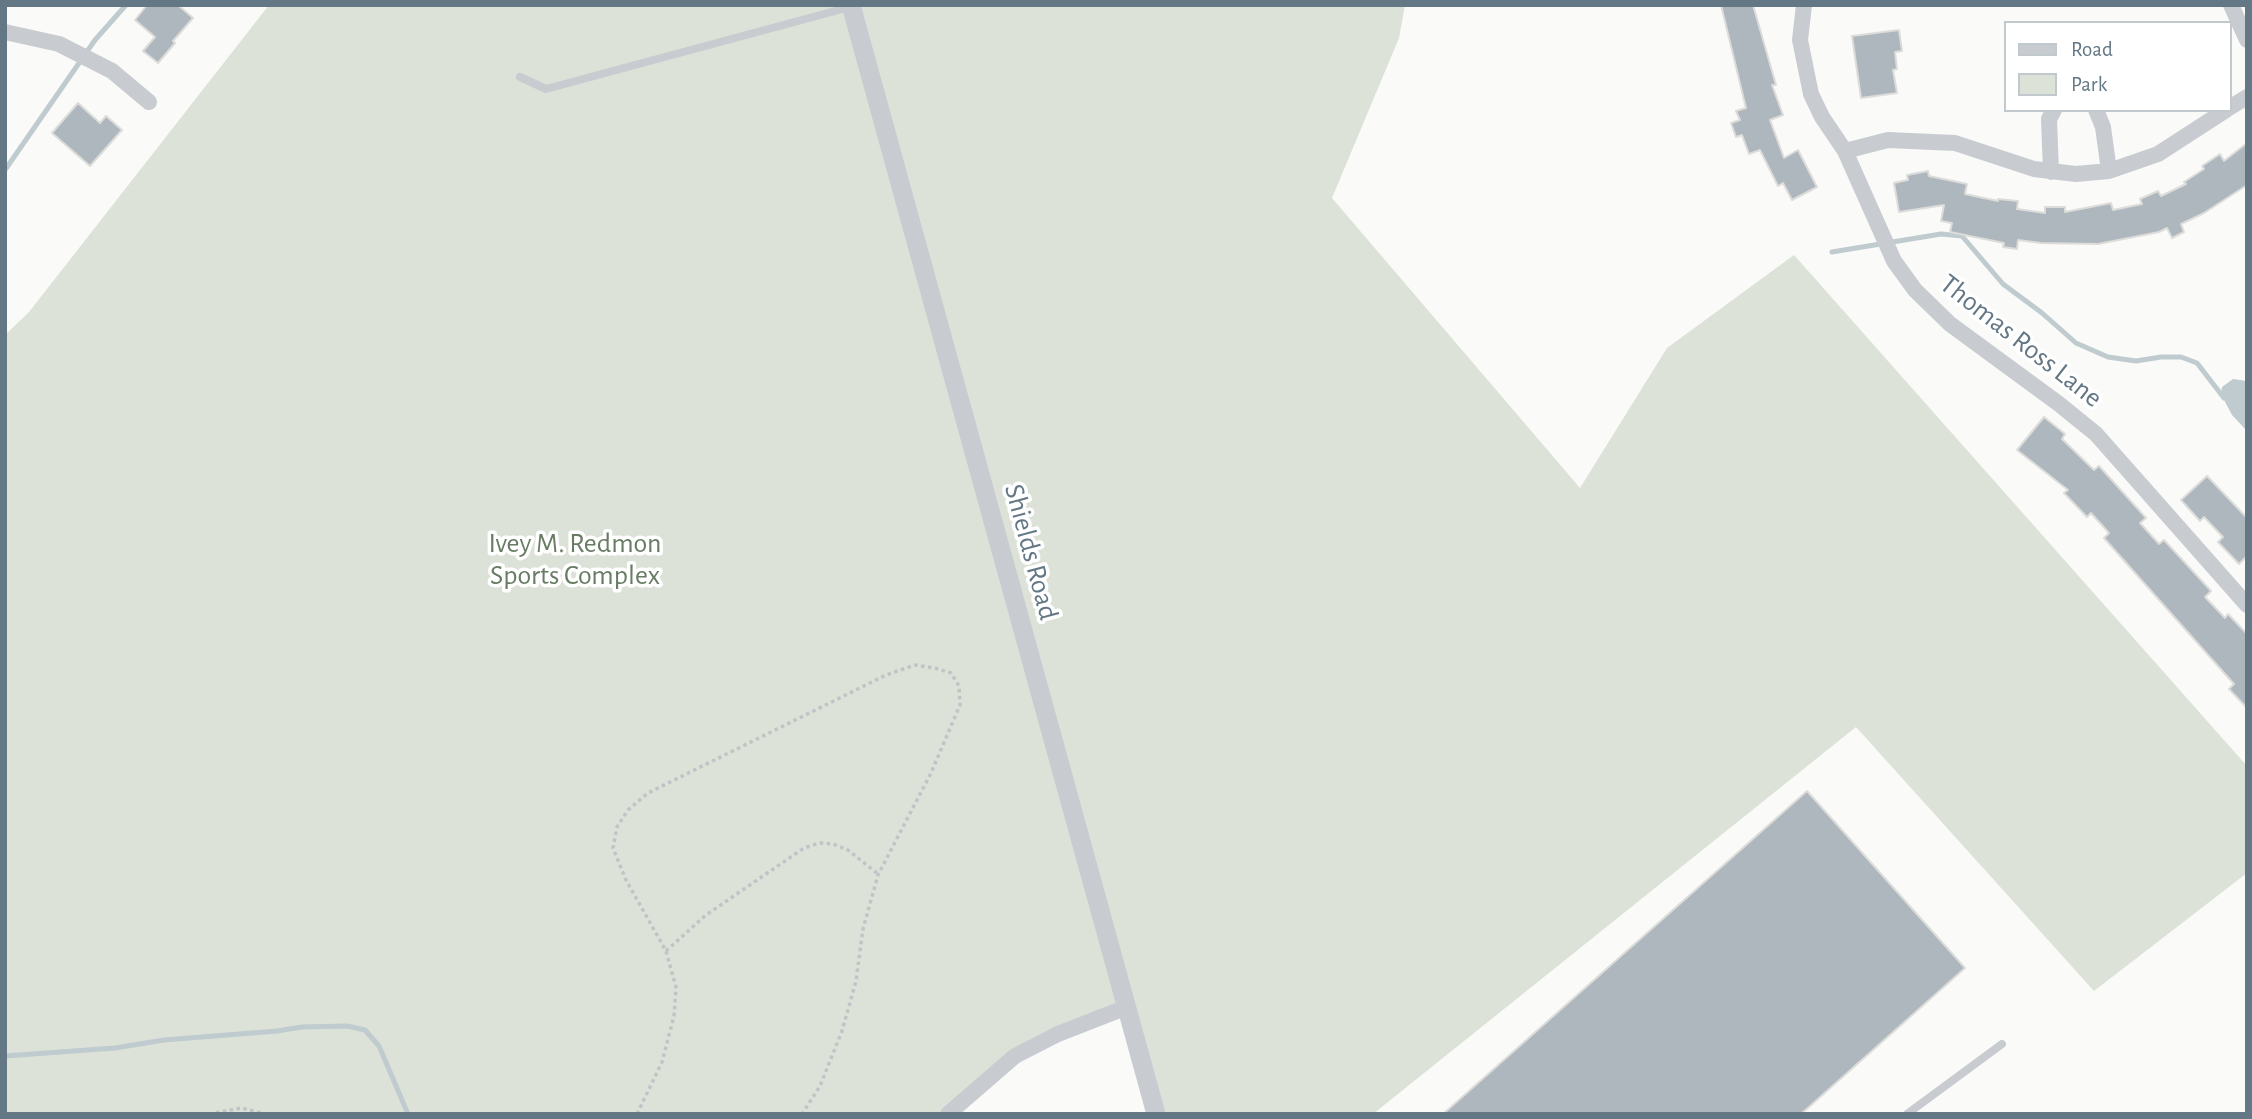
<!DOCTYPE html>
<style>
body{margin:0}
#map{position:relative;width:2252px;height:1119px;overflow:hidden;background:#fafaf8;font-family:"Alegreya Sans",sans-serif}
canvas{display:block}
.frame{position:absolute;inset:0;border:7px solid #637785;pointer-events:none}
.legend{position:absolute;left:2004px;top:21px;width:228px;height:91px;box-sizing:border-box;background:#fff;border:2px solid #c1c9ce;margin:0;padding:9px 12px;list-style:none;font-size:21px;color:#637785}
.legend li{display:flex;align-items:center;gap:14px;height:35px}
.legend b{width:35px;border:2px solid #c1c9ce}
</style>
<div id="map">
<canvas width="2252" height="1119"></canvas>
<div class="frame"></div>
<ul class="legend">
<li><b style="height:9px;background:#c8ccd0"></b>Road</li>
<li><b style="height:19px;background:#dce2d8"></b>Park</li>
</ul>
</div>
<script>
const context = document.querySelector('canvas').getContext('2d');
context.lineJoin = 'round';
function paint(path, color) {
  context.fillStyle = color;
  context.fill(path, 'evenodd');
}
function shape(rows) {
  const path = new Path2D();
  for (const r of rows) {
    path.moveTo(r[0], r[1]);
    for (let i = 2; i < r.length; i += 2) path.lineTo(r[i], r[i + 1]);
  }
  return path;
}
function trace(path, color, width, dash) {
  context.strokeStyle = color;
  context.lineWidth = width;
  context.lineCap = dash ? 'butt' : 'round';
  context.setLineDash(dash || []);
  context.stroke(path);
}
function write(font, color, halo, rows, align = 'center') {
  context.font = font + ' "Alegreya Sans",sans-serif';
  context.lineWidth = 7;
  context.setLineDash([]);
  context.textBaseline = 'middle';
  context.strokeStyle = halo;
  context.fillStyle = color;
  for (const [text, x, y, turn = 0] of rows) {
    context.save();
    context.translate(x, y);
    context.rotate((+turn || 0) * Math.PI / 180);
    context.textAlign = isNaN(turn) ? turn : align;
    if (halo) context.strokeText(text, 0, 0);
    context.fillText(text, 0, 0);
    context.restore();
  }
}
paint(shape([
 [269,5,1405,5,1399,38,1332,198,1580,488,1667,348,1794,255,2247,766,2247,873,2094,991,1856,727,1373,1114,1156,1114,1128,1008,1058,1034,948,1114,5,1114,5,335,29,312]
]), '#dce2d8');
paint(shape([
 [2233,379,2247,381,2247,431,2232,415,2221,394,2222,387]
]), '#bfcbcf');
trace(shape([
 [5,170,95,40,126,5],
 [1832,252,1941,234,1962,236,2003,284,2042,313,2076,343,2108,357,2136,361,2161,357,2181,357,2197,363,2224,398],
 [5,1056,115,1048,164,1040,277,1031,302,1027,347,1026,365,1030,379,1046,408,1114]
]), '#bfcbcf', 5);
const building = shape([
 [147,5,178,5,193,18,173,41,175,43,158,63,143,51,155,37,135,20,147,5],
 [1721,5,1753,5,1776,85,1772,85,1783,115,1770,120,1784,158,1798,150,1817,187,1792,200,1783,183,1778,186,1760,150,1749,154,1742,135,1736,137,1731,123,1740,120,1736,111,1746,108,1721,5],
 [1899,30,1902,51,1895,52,1897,69,1893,70,1897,93,1861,98,1852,36,1899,30],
 [78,103,100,123,106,116,122,130,90,166,52,133,78,103],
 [2247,143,2247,185,2204,213,2181,224,2184,232,2172,238,2167,228,2159,232,2098,244,2041,243,2018,240,2017,249,2003,247,2004,243,1950,232,1952,223,1941,221,1944,205,1899,212,1894,183,1908,180,1907,175,1928,171,1929,176,1967,184,1965,194,1998,201,1998,199,2018,201,2017,209,2045,213,2045,207,2065,207,2065,212,2111,203,2113,210,2142,204,2140,199,2158,191,2161,196,2186,184,2184,182,2204,169,2202,166,2220,154,2224,161,2247,143],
 [2044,417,2065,434,2062,439,2094,470,2099,466,2146,518,2140,523,2159,544,2164,540,2211,591,2205,597,2225,618,2228,614,2247,634,2247,708,2229,689,2234,684,2104,538,2109,533,2091,513,2087,517,2064,493,2068,490,2017,450,2044,417],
 [2207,476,2247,518,2247,556,2239,564,2218,542,2223,537,2204,517,2200,521,2181,500,2207,476],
 [1807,791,1965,968,1801,1114,1443,1114,1807,791]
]);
paint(building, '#aeb7bd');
trace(building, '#dcdcda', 2);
trace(shape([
 [666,951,706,915,804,848,820,843,833,844,848,850,878,874],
 [209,1114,241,1108,266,1114],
 [637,1114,662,1062,674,1016,676,987,666,951,626,880,613,848,617,827,628,810,648,793,886,675,915,665,935,668,951,673,959,686,960,705,931,773,878,875,863,929,856,981,842,1031,820,1086,802,1114]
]), '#c1c4c6', 3.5, [3.5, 3.5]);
trace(shape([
 [520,77,546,89,850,7],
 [1907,1114,2002,1044]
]), '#c8ccd0', 8);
trace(shape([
 [1804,5,1800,40,1811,94,1822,117,1845,151,1894,261,1915,290,1950,324,2059,404,2096,434,2247,605],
 [2231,5,2247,40],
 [5,32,59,44,112,71,149,102],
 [2229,108,2247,97],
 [2096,110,2103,127,2109,171],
 [1845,151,1888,140,1955,143,2034,169,2076,174,2109,171,2158,154,2226,110],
 [2051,172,2049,119,2054,110],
 [948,1114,1015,1056,1058,1034,1127,1007]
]), '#c8ccd0', 16);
trace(shape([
 [851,5,1156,1114]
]), '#c8ccd0', 19);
write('28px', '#637785', '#fff', [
 ["Thomas Ross Lane",2021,341,38],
 ["Shields Road",1031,552,75]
]);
write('28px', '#687b63', '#fff', [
 ["Ivey M. Redmon",575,544],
 ["Sports Complex",575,576]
]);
</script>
